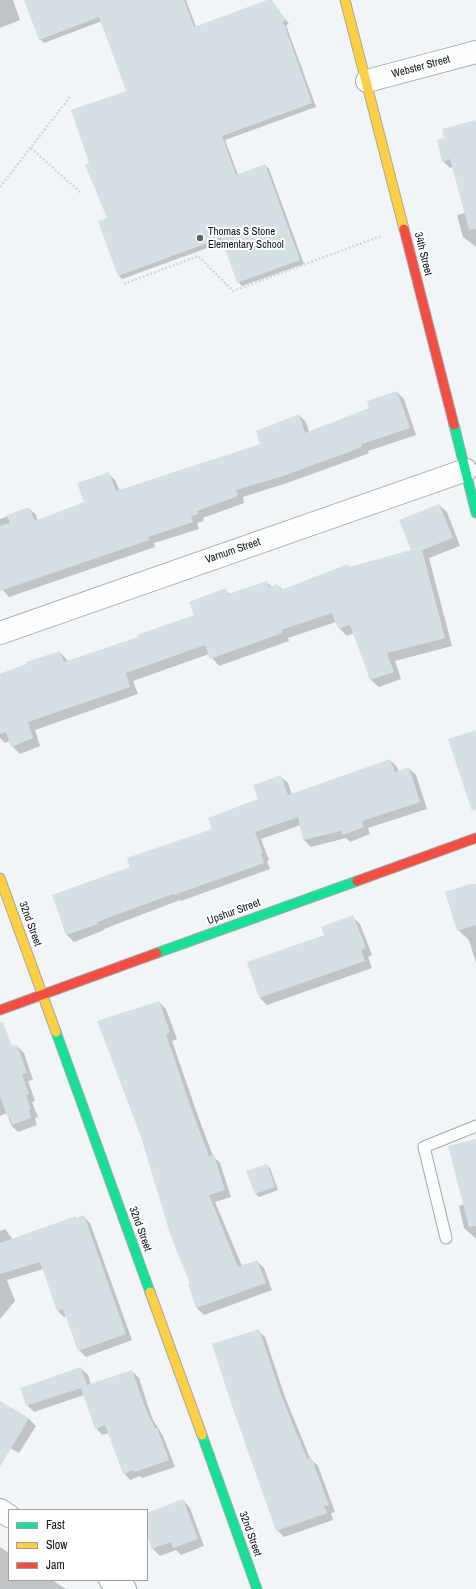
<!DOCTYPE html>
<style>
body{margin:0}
#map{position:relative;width:476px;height:1589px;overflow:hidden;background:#f2f5f8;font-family:"Archivo Narrow",sans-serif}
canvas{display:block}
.legend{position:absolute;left:8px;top:1509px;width:140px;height:72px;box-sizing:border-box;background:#fff;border:1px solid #9da1a4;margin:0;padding:5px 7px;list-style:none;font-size:12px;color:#09151c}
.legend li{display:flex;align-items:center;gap:8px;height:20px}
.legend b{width:20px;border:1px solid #9da1a4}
</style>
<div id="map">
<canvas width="476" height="1589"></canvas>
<ul class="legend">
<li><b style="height:5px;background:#16e098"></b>Fast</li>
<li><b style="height:5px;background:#ffcf43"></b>Slow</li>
<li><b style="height:5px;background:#f24e42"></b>Jam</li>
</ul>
</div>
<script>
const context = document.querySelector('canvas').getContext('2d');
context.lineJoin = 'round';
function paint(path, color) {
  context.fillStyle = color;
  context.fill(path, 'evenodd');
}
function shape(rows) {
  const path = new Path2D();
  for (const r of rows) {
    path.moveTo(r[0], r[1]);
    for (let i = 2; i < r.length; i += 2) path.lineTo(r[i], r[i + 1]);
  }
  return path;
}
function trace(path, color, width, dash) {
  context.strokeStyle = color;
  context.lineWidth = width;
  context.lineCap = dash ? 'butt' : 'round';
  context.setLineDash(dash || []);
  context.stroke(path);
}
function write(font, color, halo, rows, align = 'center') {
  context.font = font + ' "Archivo Narrow",sans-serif';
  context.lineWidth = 4;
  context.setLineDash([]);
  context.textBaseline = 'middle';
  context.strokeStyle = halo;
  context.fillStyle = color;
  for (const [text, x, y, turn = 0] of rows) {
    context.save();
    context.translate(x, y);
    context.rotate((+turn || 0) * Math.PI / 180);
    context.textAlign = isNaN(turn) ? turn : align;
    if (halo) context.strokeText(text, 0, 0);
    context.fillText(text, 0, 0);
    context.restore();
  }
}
paint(shape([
 [0,0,13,0,20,20,0,28],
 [34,0,186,0,196,27,271,0,289,24,286,25,316,107,225,140,238,175,265,165,269,169,304,264,242,286,238,282,224,242,122,279,118,275,108,218,127,91,102,21,44,43,40,39],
 [476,125,476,247,463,237,457,215,465,213,453,167,450,168,443,161],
 [397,392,404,399,416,435,368,451,369,453,359,457,290,482,243,497,244,503,203,518,204,521,197,523,199,529,154,543,155,547,9,597,2,589,0,590,0,519,29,508,36,515,38,521,85,502,108,473,115,480,120,491,262,445,299,415,306,422,309,432,370,409],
 [439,505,447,512,460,546,429,558,452,646,395,661,401,679,379,687,371,680,354,633,347,636,339,628,336,622,288,638,289,641,219,666,209,654,133,681,138,694,35,730,40,746,20,754,12,746,10,741,5,743,0,738,0,674,60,652,68,661,139,637,195,615,225,590,230,594,267,582,272,587,278,585,283,590,348,565,350,568,413,551],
 [390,760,397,767,399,772,409,768,416,775,427,809,368,828,370,834,350,842,346,838,311,847,304,840,301,825,261,839,269,860,267,861,270,869,181,901,180,900,104,929,104,930,74,942,67,935,53,895,131,868,213,829,259,800,281,777,288,783,292,795],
 [476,884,476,963,469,940,458,930,446,892],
 [353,917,360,924,372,955,368,957,372,968,267,1005,260,998,325,936],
 [159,1002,166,1009,177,1039,172,1041,198,1116,213,1156,220,1163,231,1197,215,1202,242,1266,257,1261,264,1268,272,1290,204,1315,197,1308,189,1285,191,1284],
 [17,1046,24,1053,33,1080,28,1081,35,1101,32,1102,38,1117,35,1118,37,1125,18,1132,11,1125,7,1113,0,1116,0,1052],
 [476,1140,476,1238,475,1238,464,1228,459,1206,464,1204],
 [267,1165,270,1168,278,1190,259,1197,256,1194],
 [75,1217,77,1219,84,1217,90,1223,132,1340,86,1357,79,1350,67,1316,64,1317,58,1311,43,1269,7,1280,15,1301,0,1319,0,1231,5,1229,13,1240],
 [258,1330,265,1337,285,1397,303,1441,310,1458,318,1466,335,1512,331,1513,333,1520,284,1537,277,1530],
 [81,1368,88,1375,91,1385,132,1371,139,1378,152,1418,163,1436,175,1467,142,1478,140,1476,130,1480,124,1473,109,1433,102,1435,96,1428,84,1395,34,1412,27,1405],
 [0,1402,29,1419,36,1426,19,1453,0,1442],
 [183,1500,190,1508,204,1546,181,1555,176,1550,160,1556,153,1549,147,1532,147,1514],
 [0,1547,9,1553,9,1580,52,1580,66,1589,0,1589]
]), '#0003');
paint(shape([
 [24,0,184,0,194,27,267,0,272,0,286,20,283,21,312,103,222,136,236,175,265,164,300,260,237,283,221,238,118,276,98,221,107,218,85,165,89,163,71,110,126,91,99,17,39,40],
 [476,120,476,229,469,230,450,159,442,162,437,140,444,138,442,129],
 [397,391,410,428,362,444,362,446,352,451,283,476,236,490,238,496,197,511,198,514,191,516,193,522,148,537,149,540,0,591,0,526,10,523,7,515,29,507,35,521,84,502,77,483,109,472,116,491,260,444,256,431,299,414,305,433,369,408,367,401],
 [439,504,453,538,422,550,445,638,387,653,394,672,370,680,350,625,338,629,332,613,281,630,282,633,210,659,205,645,126,673,130,687,28,722,33,738,11,747,6,732,0,734,0,674,27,664,26,662,60,651,64,662,138,637,137,635,194,615,189,602,226,588,228,594,267,581,269,587,278,584,281,590,348,564,349,567,411,550,399,520],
 [476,730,476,810,472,811,448,739],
 [390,759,395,772,409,767,420,802,362,821,364,827,343,835,341,831,303,840,298,817,255,832,263,853,261,854,264,863,174,895,173,894,97,922,98,924,66,935,52,895,130,867,127,858,212,829,208,818,258,799,253,785,281,775,288,795],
 [473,883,473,885,476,884,476,925,457,931,445,892],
 [353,915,366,948,361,950,365,961,259,998,247,962,324,935,321,927],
 [159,1001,170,1032,166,1034,191,1108,209,1156,214,1155,225,1190,209,1195,238,1267,257,1260,266,1283,196,1308,188,1284,190,1284,170,1234,141,1137,97,1021],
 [0,1022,3,1022,12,1046,17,1045,27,1073,22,1074,29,1094,26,1095,31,1110,29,1111,31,1118,12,1125,10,1118,8,1118,0,1096],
 [476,1139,476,1226,469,1227,448,1146],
 [267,1164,275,1187,255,1194,246,1171],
 [84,1215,126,1334,78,1351,63,1309,57,1311,40,1262,0,1274,0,1243,76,1216,76,1218],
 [259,1329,279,1389,297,1435,298,1435,307,1459,311,1457,329,1505,324,1506,327,1513,276,1531,232,1406,212,1344],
 [81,1367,87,1385,132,1370,146,1410,155,1428,157,1428,169,1460,135,1472,133,1470,123,1474,105,1425,95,1429,81,1388,26,1406,20,1388],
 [0,1401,29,1418,0,1467],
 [183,1499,198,1539,173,1548,171,1542,152,1549,147,1535,147,1513]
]), '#d6dfe4');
const lane = shape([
 [446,1238,424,1147,476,1126]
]);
const street = shape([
 [367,81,476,52],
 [0,633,466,470],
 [0,1510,9,1516],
 [110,1580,125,1589]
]);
const fast = shape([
 [454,425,476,513],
 [157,953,357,881],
 [56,1032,150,1292],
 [202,1435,257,1589]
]);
const slow = shape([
 [345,0,404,229],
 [0,878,56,1032],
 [150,1292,202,1435]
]);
const jam = shape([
 [404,229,454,425],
 [357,881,476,838],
 [0,1010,157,953]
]);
trace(lane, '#a2a9ae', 13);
trace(street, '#a2a9ae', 24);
trace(fast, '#a2a9ae', 11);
trace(slow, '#a2a9ae', 11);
trace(jam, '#a2a9ae', 11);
trace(shape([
 [31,148,81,193],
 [0,187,70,97],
 [124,284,198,256,233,291,381,236]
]), '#d4d6d7', 2.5, [2, 2]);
trace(lane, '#fdfefe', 11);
trace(street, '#fdfefe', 22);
trace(fast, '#16e098', 9);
trace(slow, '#ffcf43', 9);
trace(jam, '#f24e42', 9);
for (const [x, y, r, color] of [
 [200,238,4,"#5b6369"]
]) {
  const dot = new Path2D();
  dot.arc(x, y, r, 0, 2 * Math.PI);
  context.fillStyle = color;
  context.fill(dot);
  trace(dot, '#fff', 1.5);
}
write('11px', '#09151c', '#fff', [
 ["Webster Street",421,67,-15],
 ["34th Street",423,254,76],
 ["Varnum Street",233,551,-19],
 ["Upshur Street",234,912,-20],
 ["32nd Street",30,924,70],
 ["32nd Street",140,1229,70],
 ["32nd Street",250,1534,70]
]);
write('11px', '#09151c', '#fff', [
 ["Thomas S Stone",208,232],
 ["Elementary School",208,245]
], 'left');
</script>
